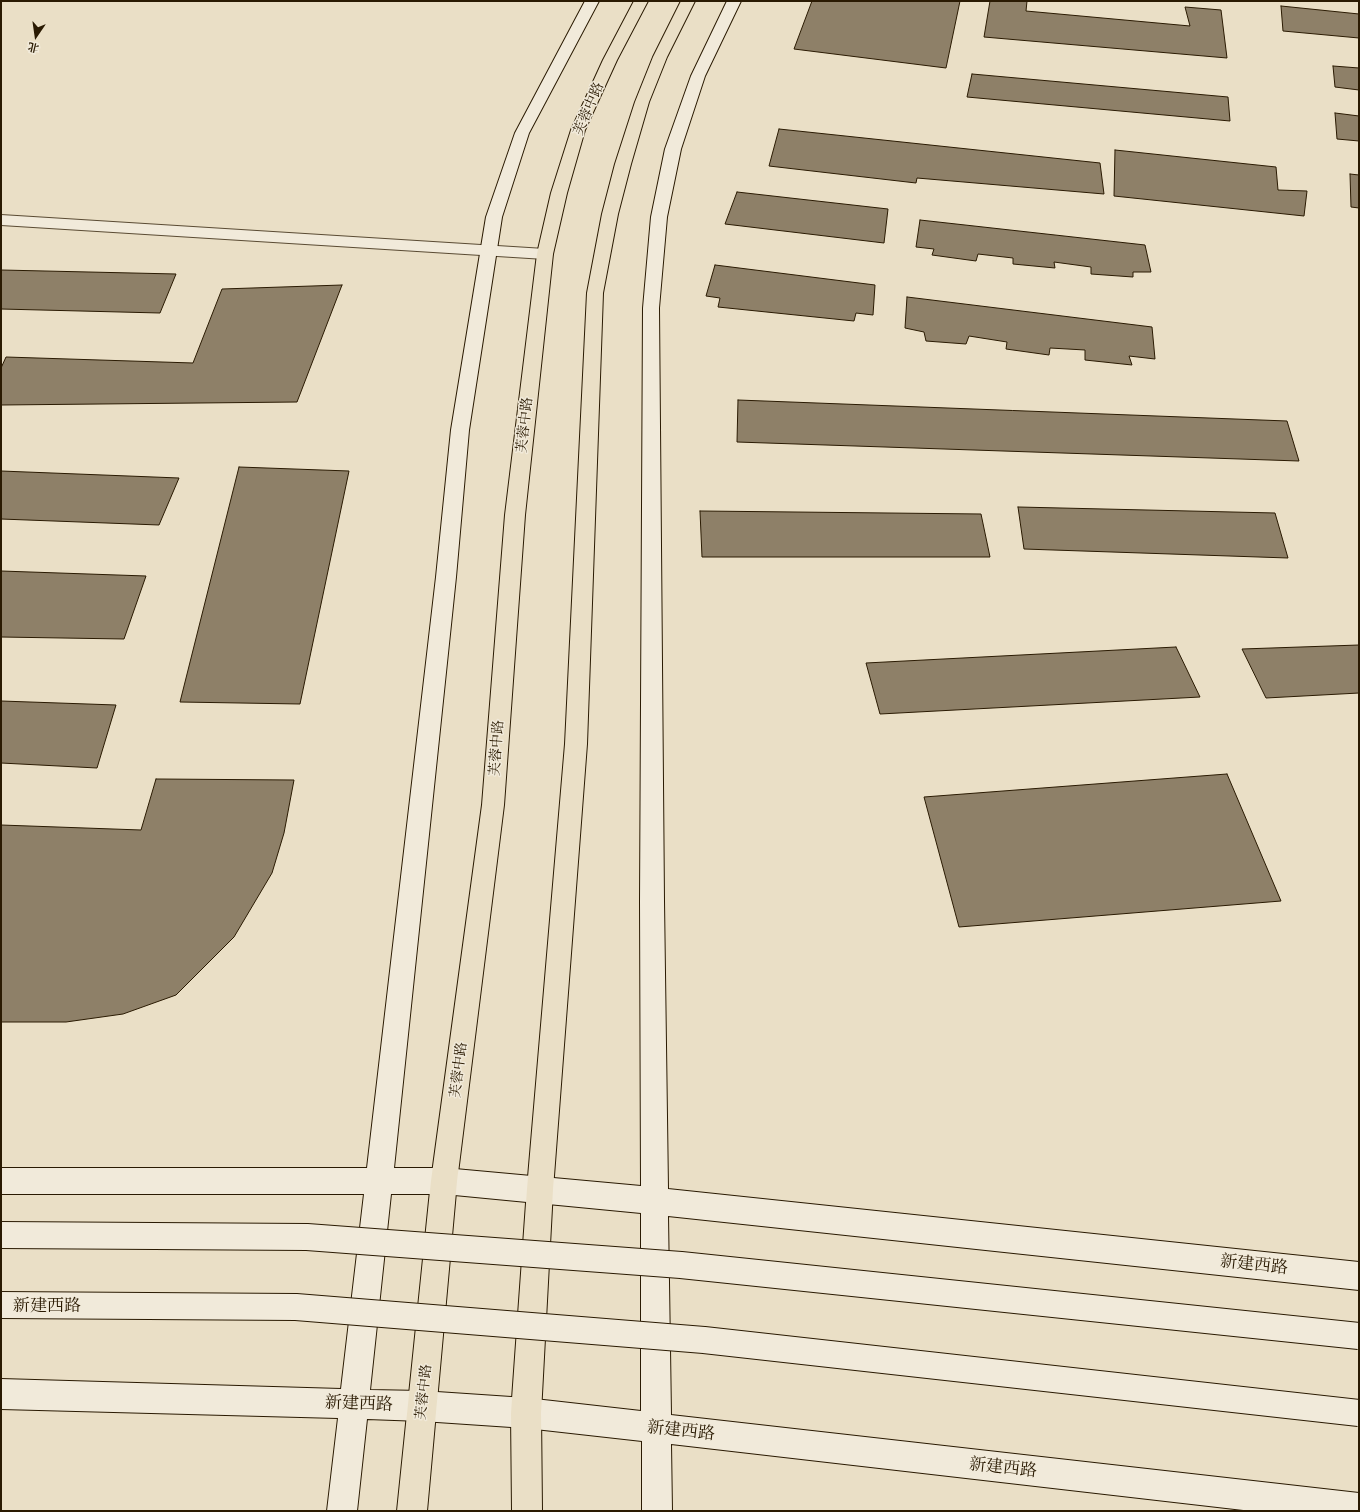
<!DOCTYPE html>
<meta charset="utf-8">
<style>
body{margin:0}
#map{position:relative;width:1360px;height:1512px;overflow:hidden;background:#eadfc6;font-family:"EB Garamond","Noto Serif SC",serif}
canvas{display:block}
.frame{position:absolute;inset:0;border:2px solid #2a1a02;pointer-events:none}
.north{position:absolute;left:16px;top:16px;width:40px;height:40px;-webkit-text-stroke:3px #f1eada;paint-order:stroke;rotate:193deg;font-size:11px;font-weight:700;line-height:16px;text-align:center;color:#2a1a02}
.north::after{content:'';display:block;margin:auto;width:14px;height:18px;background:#2a1a02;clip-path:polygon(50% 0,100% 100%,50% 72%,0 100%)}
</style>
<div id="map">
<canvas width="1360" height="1512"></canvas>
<div class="frame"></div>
<div class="north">北</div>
</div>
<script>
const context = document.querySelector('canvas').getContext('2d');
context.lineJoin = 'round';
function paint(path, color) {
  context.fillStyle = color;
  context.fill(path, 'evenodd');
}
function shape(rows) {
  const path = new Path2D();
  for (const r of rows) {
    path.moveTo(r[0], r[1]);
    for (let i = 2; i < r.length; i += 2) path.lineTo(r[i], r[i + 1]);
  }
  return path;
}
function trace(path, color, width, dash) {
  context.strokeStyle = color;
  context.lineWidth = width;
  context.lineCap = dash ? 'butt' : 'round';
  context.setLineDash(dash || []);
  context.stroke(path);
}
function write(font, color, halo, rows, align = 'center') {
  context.font = font + ' "EB Garamond","Noto Serif SC",serif';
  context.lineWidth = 3;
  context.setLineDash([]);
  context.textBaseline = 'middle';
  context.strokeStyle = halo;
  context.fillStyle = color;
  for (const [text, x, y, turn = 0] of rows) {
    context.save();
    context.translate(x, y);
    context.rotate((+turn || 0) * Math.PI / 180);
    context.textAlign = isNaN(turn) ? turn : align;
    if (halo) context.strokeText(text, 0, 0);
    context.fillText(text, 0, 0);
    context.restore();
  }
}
const building = shape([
 [812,1,960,1,946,68,794,49,812,1],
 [990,1,1027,1,1026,11,1190,26,1185,7,1221,10,1227,58,984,37,990,1],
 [1281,6,1359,14,1359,38,1283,31,1281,6],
 [1333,66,1359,68,1359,90,1335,87,1333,66],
 [972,74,1228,97,1230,121,967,97,972,74],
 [1335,113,1359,116,1359,141,1337,139,1335,113],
 [779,129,1100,163,1104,194,917,178,916,183,769,166,779,129],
 [1115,150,1276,167,1278,190,1307,191,1304,216,1114,196,1115,150],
 [1350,174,1359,175,1359,208,1351,207,1350,174],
 [737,192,888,209,884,243,725,224,737,192],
 [920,220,1145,245,1151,272,1133,272,1133,277,1091,274,1091,267,1054,262,1055,268,1013,264,1013,258,978,254,976,261,932,255,934,249,916,247,920,220],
 [715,265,875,285,873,315,856,313,854,321,718,307,720,298,706,296,715,265],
 [1,270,176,274,160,313,1,309,1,270],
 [342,285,297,402,1,405,1,368,6,357,193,363,222,289,342,285],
 [907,297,1152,327,1155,359,1129,356,1132,365,1085,360,1085,350,1050,348,1049,355,1006,349,1007,342,969,336,966,344,926,341,924,332,905,328,907,297],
 [738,400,1287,421,1299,461,737,442,738,400],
 [239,467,349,471,300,704,180,702,239,467],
 [1,471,179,478,159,525,1,519,1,471],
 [1018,507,1275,513,1288,558,1024,549,1018,507],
 [700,511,981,514,990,557,702,557,700,511],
 [1,571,146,576,124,639,1,637,1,571],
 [1359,645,1359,693,1266,698,1242,649,1359,645],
 [1176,647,1200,697,880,714,866,663,1176,647],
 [1,701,116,705,97,768,1,763,1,701],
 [1227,774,1281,901,959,927,924,797,1227,774],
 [156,779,294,780,284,833,272,873,234,937,176,995,123,1014,66,1022,1,1022,1,825,141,830,156,779]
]);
paint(building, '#8e8068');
trace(building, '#2a1a02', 1);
const street = shape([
 [1,215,545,249,551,251,553,254,551,257,545,259,1,225,1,215]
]);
const secondary = shape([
 [585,1,599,1,529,133,502,217,469,430,456,577,394,1168,444,1168,641,1186,640,901,643,308,651,217,665,149,691,76,727,1,741,1,705,76,681,149,667,217,659,308,664,901,668,1189,1359,1262,1359,1290,668,1216,671,1415,1359,1493,1359,1511,1252,1511,671,1444,672,1511,642,1511,642,1441,526,1428,422,1421,367,1419,357,1511,327,1511,338,1418,1,1409,1,1379,341,1389,364,1194,1,1194,1,1168,367,1168,436,577,451,430,486,217,515,133,585,1],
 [391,1194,444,1194,641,1213,641,1411,526,1398,422,1391,370,1390,391,1194]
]);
const primary = shape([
 [634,1,648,1,617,60,585,130,567,193,553,254,525,515,504,805,457,1181,427,1511,397,1511,431,1181,482,805,505,515,537,254,551,193,571,130,603,60,634,1],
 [681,1,695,1,667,57,649,102,631,164,618,214,603,293,587,744,553,1189,541,1413,542,1511,512,1511,511,1413,527,1189,565,744,587,293,602,214,615,164,635,102,653,57,681,1]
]);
trace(street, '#5a4b33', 2);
trace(secondary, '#2a1a02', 2);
trace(primary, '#2a1a02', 2);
paint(street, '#f1eada');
paint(secondary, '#f1eada');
paint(primary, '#eadfc6');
const secondaryBridge = shape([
 [1,1235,307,1237,681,1265,1359,1336],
 [1,1305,296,1307,704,1340,1359,1413]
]);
trace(secondaryBridge, '#2a1a02', 28, []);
trace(secondaryBridge, '#f1eada', 26);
write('14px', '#2a1a02', '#f1eada', [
 ["芙蓉中路",589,109,-67],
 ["芙蓉中路",525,425,-84],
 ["芙蓉中路",497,748,-86],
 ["芙蓉中路",459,1070,-83],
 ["芙蓉中路",424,1392,-84]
]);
write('17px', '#2a1a02', '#f1eada', [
 ["新建西路",1254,1265,6],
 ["新建西路",47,1306],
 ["新建西路",359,1404,2],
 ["新建西路",681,1431,6],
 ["新建西路",1003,1468,6]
]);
</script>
